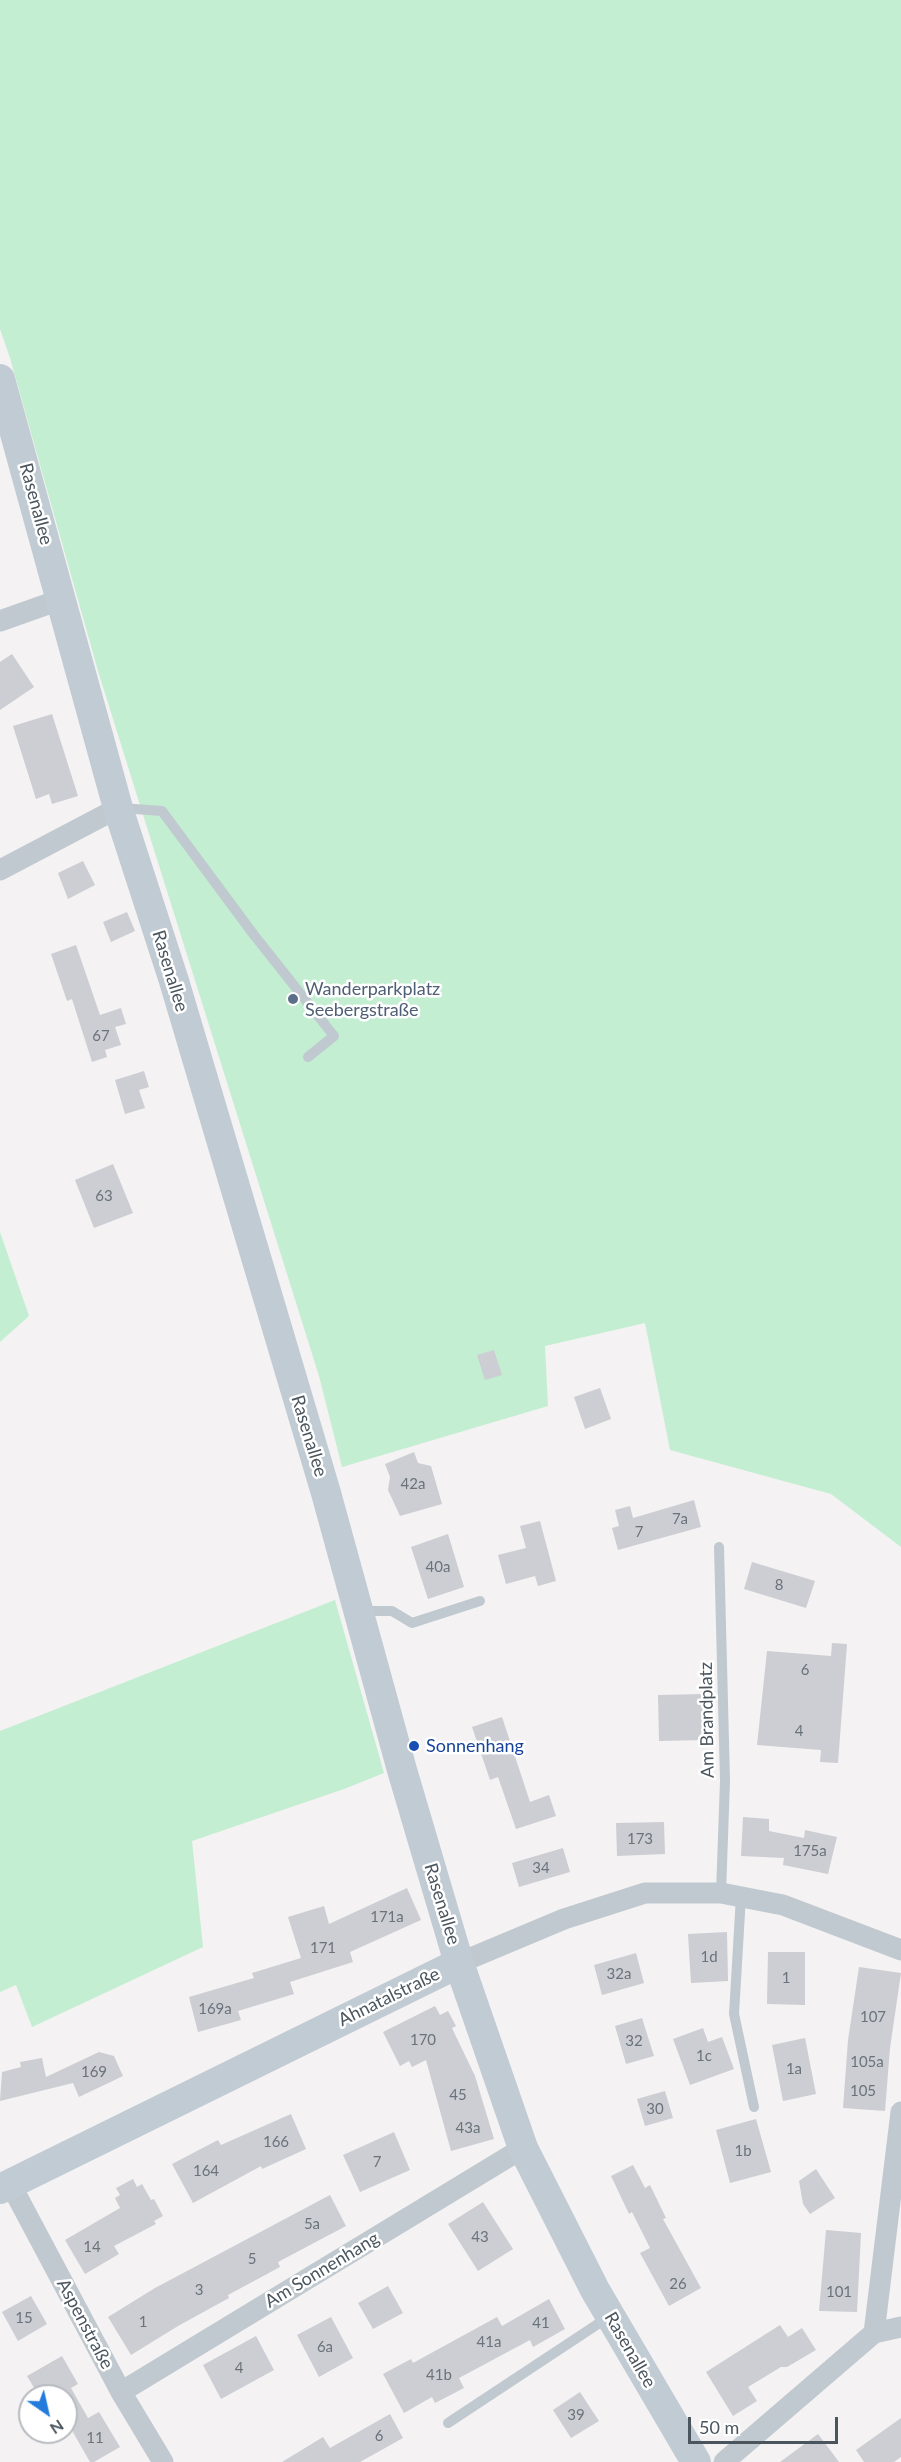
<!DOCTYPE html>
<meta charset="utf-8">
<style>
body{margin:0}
#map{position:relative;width:901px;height:2462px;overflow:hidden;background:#f4f2f2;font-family:Lato,sans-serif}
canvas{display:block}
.north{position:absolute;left:18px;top:2384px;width:60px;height:60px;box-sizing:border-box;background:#fff;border:2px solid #b7bbbf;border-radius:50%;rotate:146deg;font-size:16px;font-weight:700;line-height:24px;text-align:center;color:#4a555e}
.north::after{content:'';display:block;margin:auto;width:21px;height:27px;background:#237cdc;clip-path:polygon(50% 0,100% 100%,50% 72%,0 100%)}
.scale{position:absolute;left:688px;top:2417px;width:150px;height:27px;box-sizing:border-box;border:3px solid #4a555e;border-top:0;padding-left:8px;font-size:18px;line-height:21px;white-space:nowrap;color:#4a555e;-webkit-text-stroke:4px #fff;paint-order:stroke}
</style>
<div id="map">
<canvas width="901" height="2462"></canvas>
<div class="north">N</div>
<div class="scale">50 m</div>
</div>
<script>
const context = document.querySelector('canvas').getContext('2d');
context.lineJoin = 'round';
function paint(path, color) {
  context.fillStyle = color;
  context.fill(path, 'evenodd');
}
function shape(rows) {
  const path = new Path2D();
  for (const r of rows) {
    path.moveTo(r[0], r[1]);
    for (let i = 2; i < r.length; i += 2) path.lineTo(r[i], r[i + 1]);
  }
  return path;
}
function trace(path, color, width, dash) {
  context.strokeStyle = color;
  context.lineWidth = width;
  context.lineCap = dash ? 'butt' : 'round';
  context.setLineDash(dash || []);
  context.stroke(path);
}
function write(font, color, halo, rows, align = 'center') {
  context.font = font + ' Lato,sans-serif';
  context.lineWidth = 5;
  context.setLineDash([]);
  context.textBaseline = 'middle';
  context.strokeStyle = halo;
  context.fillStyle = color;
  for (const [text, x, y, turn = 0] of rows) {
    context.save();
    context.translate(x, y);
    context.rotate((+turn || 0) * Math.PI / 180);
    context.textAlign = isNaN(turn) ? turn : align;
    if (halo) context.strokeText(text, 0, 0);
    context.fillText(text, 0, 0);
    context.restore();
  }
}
paint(shape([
 [0,0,901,0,901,1547,831,1494,670,1450,645,1323,545,1346,548,1406,342,1467,319,1376,98,671,10,358,0,329],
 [0,1232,29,1316,0,1342],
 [335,1600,384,1773,344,1789,192,1841,203,1947,32,2027,16,1985,0,1992,0,1731]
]), '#c3eed2');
paint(shape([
 [12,654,34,687,0,710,0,662],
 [52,714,78,796,52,804,49,794,36,799,13,726],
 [83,861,95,885,68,899,58,873],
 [127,912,135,931,111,942,103,922],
 [76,945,100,1015,121,1008,126,1024,115,1027,121,1045,105,1050,107,1057,92,1062,72,999,67,1001,51,954],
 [144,1071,149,1087,139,1090,145,1108,125,1114,115,1080],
 [113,1164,133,1213,94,1228,75,1180],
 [494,1350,502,1375,485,1380,477,1355],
 [600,1388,611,1419,585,1429,574,1397],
 [414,1452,418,1463,431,1466,442,1504,400,1516,388,1490,390,1477,385,1464],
 [694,1500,701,1527,618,1550,612,1528,619,1526,615,1510,630,1506,633,1518],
 [540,1521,556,1581,538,1586,535,1576,506,1584,498,1555,526,1548,520,1526],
 [448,1534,464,1587,428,1599,411,1547],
 [752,1562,815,1581,806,1608,744,1589],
 [832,1643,847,1644,838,1763,820,1762,821,1750,757,1745,767,1651,831,1656],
 [703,1694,704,1740,659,1741,658,1695],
 [502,1717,530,1802,549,1795,556,1816,516,1829,498,1777,490,1780,472,1727],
 [743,1817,769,1819,769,1831,804,1838,805,1830,837,1837,828,1874,783,1865,784,1858,741,1856],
 [664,1822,665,1854,617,1856,616,1823],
 [563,1848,570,1872,519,1887,512,1863],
 [407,1888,421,1920,350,1952,353,1962,290,1982,294,1994,238,2011,241,2020,198,2032,189,1997,254,1978,252,1973,301,1958,288,1917,324,1906,329,1924],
 [727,1932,728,1981,691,1983,688,1934],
 [768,1952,805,1952,805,2005,767,2004],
 [636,1953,644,1983,602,1995,594,1965],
 [859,1967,901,1973,890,2048,885,2111,843,2108,848,2040],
 [435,2006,440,2015,448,2011,456,2026,452,2028,475,2076,494,2139,451,2151,426,2060,412,2067,409,2061,400,2066,383,2032],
 [642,2018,654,2056,626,2064,615,2026],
 [703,2028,708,2042,722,2037,734,2069,690,2085,673,2039],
 [805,2038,816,2094,783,2101,772,2045],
 [99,2052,114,2056,123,2076,79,2097,73,2083,0,2101,2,2072,21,2067,20,2062,42,2058,46,2077],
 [665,2091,673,2118,645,2126,637,2099],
 [291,2114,306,2149,262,2169,261,2166,193,2203,172,2164,218,2140,221,2145],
 [756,2119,771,2172,730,2183,716,2130],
 [394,2132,410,2170,360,2192,343,2155],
 [633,2165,645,2188,650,2185,666,2218,663,2219,701,2288,669,2306,640,2253,650,2248,632,2212,629,2214,611,2176],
 [816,2169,835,2198,810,2214,803,2204,799,2181],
 [133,2179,137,2187,142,2184,151,2200,154,2199,163,2216,154,2221,156,2224,114,2246,119,2254,85,2274,65,2240,120,2208,115,2198,120,2195,116,2188],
 [330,2195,346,2226,278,2262,280,2267,228,2295,229,2298,178,2326,131,2355,108,2317,155,2288],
 [483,2202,513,2249,478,2271,448,2224],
 [826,2230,861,2233,857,2312,819,2311],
 [388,2286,403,2313,373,2329,358,2303],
 [31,2296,47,2324,18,2341,2,2312],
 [549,2299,565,2329,533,2347,530,2340,459,2378,464,2388,435,2403,432,2397,404,2413,383,2374,411,2359,413,2363,497,2317,502,2326],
 [331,2317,353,2358,319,2377,297,2335],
 [780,2325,788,2337,802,2328,816,2350,787,2367,781,2367,748,2387,757,2401,733,2416,706,2372],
 [256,2336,274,2370,221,2399,203,2365],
 [62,2356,78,2384,71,2388,88,2418,99,2412,120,2447,94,2462,90,2462,66,2420,66,2396,39,2396,27,2376],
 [580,2392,599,2421,571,2438,553,2410],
 [390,2414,403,2438,360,2462,282,2462,323,2437,330,2448],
 [901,2418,901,2457,894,2462,864,2462,856,2450],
 [818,2434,839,2462,780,2462]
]), '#ccced3');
trace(shape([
 [121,808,162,811,254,935,334,1036,308,1057],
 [719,1547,725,1781,721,1893],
 [361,1611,392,1611,412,1623,480,1601],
 [741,1896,734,2014,754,2107],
 [448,2423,610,2316]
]), '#c0c9cf', 10);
trace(shape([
 [0,621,62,599],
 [0,870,118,808],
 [459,1963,564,1919,645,1893,721,1893,783,1905,901,1950],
 [11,2185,121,2392,163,2462],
 [874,2333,901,2327],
 [121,2392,523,2148],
 [724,2462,874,2333,901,2112]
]), '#c0c9cf', 21);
trace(shape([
 [0,379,118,808,174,981,326,1493,402,1770,459,1963,523,2148,595,2290,696,2462],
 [0,2189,459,1963]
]), '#c1cbd4', 30);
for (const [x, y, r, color] of [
 [293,999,6,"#5c6f8a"],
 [414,1746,6,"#1a4fb4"]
]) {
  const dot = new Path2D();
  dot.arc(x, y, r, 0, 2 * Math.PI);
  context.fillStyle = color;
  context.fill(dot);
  trace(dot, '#fff', 2);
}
write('15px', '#6a737b', null, [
 ["67",101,1036],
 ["63",104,1196],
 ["42a",413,1484],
 ["7a",680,1519],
 ["7",639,1532],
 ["40a",438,1567],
 ["8",779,1585],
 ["6",805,1670],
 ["4",799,1731],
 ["173",640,1839],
 ["175a",810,1851],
 ["34",541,1868],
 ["171a",387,1917],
 ["171",323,1948],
 ["1d",709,1957],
 ["32a",619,1974],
 ["1",786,1978],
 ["169a",215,2009],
 ["107",873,2017],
 ["170",423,2040],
 ["32",634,2041],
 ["1c",704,2056],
 ["105a",867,2062],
 ["1a",794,2069],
 ["169",94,2072],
 ["105",863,2091],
 ["45",458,2095],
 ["30",655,2109],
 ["43a",468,2128],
 ["166",276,2142],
 ["1b",743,2151],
 ["7",377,2162],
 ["164",206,2171],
 ["5a",312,2224],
 ["43",480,2237],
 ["14",92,2247],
 ["5",252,2259],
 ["26",678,2284],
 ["3",199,2290],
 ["101",839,2292],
 ["15",24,2318],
 ["1",143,2322],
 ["41",541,2323],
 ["41a",489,2342],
 ["6a",325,2347],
 ["4",239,2368],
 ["41b",439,2375],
 ["39",576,2415],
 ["6",379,2436],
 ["11",95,2438]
]);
write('18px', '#4a555e', '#fff', [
 ["Rasenallee",36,504,75],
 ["Rasenallee",170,971,73],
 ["Rasenallee",309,1436,73],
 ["Am Brandplatz",707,1720,-91],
 ["Rasenallee",442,1904,73],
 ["Ahnatalstraße",389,1997,-26],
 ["Am Sonnenhang",322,2270,-31],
 ["Aspenstraße",85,2324,62],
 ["Rasenallee",630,2350,60]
]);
write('18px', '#4e5e75', '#fff', [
 ["Wanderparkplatz",305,989],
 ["Seebergstraße",305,1010]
], 'left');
write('18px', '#164399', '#fff', [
 ["Sonnenhang",426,1746]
], 'left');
</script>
